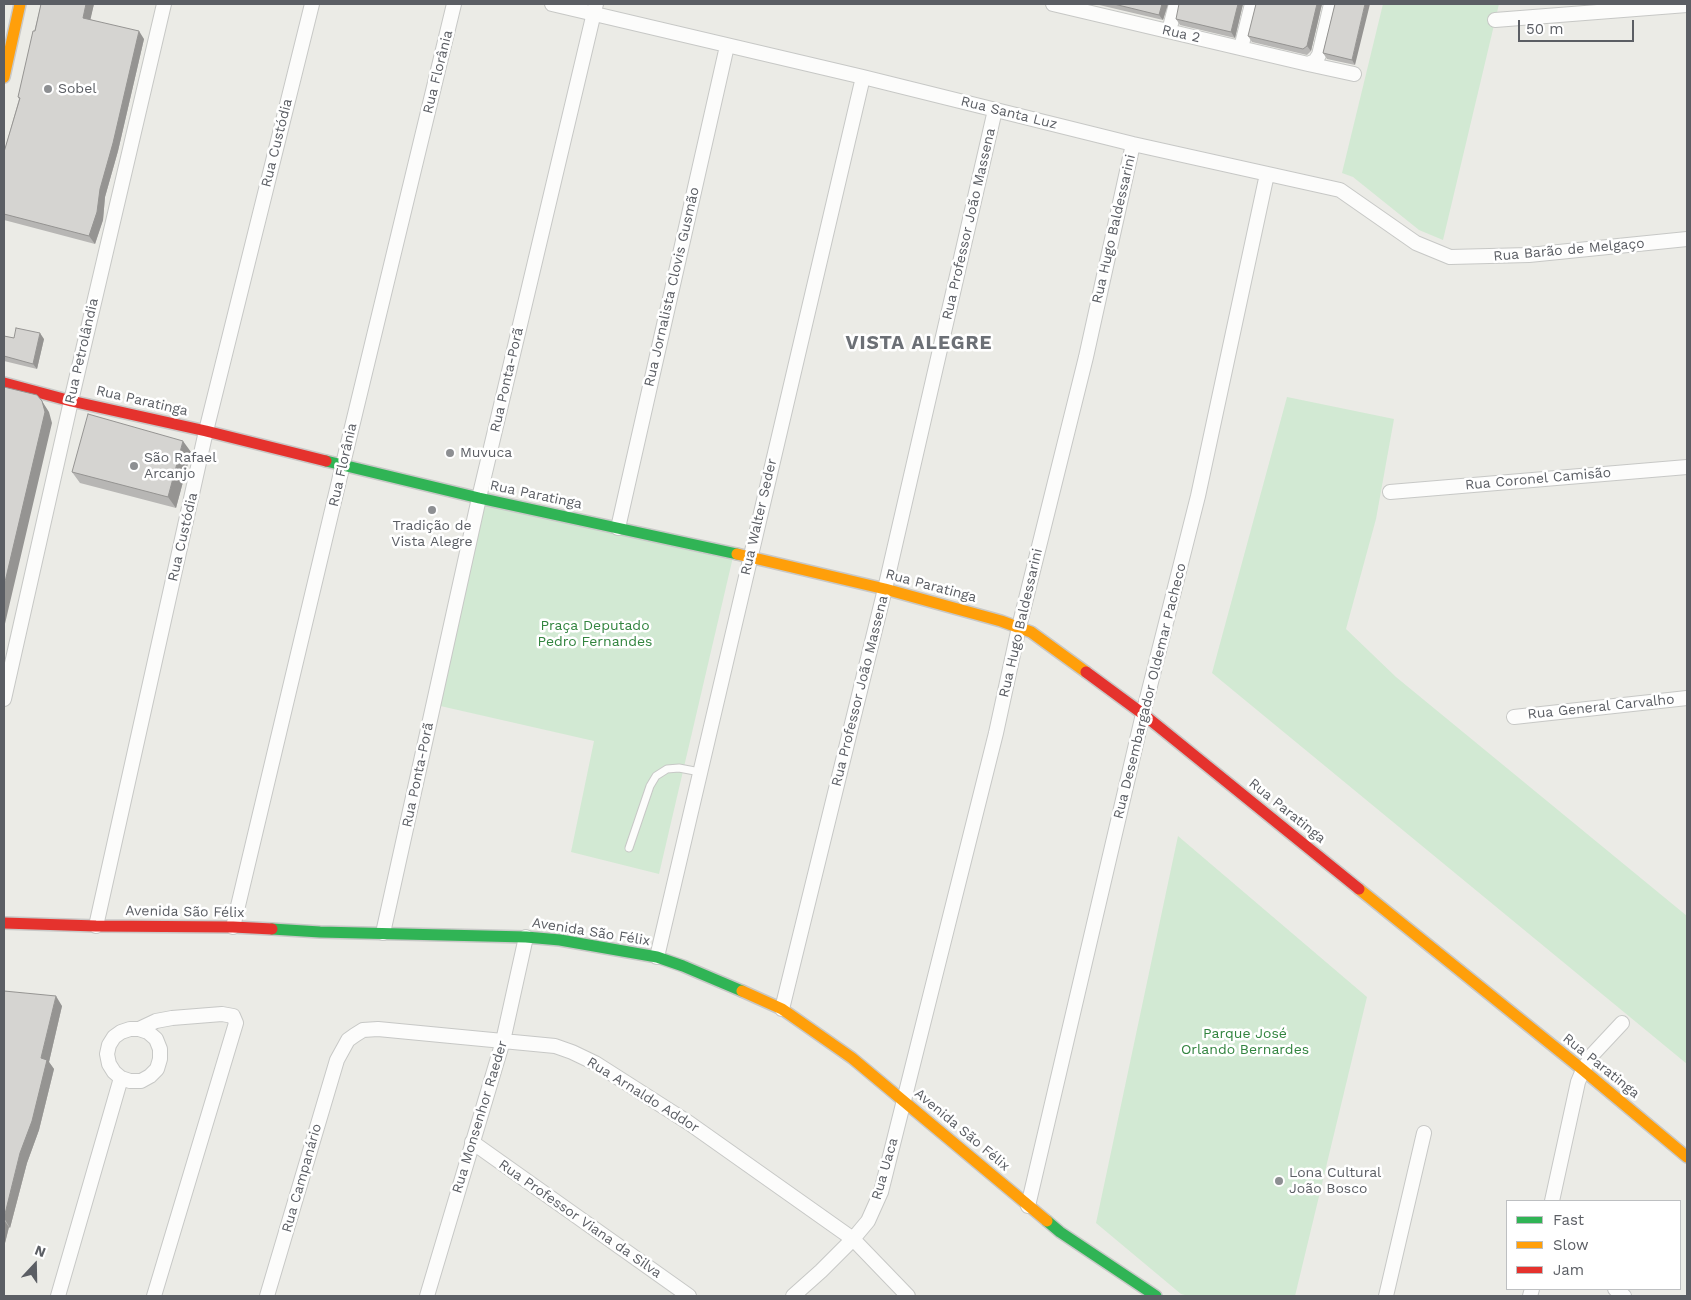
<!DOCTYPE html>
<meta charset="utf-8">
<style>
body{margin:0}
#map{position:relative;width:1691px;height:1300px;overflow:hidden;background:#ebebe6;font-family:"Work Sans",sans-serif}
canvas{display:block}
.frame{position:absolute;inset:0;border:5px solid #5b5e64;pointer-events:none}
.legend{position:absolute;left:1506px;top:1200px;width:175px;height:90px;box-sizing:border-box;background:#fff;border:1px solid #bdbfc1;margin:0;padding:6px 9px;list-style:none;font-size:15px;color:#5b5e64}
.legend li{display:flex;align-items:center;gap:10px;height:25px}
.legend b{width:25px;border:1px solid #bdbfc1}
.north{position:absolute;left:10px;top:1240px;width:50px;height:50px;-webkit-text-stroke:4px #fff;paint-order:stroke;rotate:21deg;font-size:14px;font-weight:700;line-height:20px;text-align:center;color:#5b5e64}
.north::after{content:'';display:block;margin:auto;width:18px;height:22px;background:#5b5e64;clip-path:polygon(50% 0,100% 100%,50% 72%,0 100%)}
.scale{position:absolute;left:1518px;top:20px;width:116px;height:22px;box-sizing:border-box;border:2px solid #5b5e64;border-top:0;padding-left:6px;font-size:15px;line-height:18px;white-space:nowrap;color:#5b5e64;-webkit-text-stroke:4px #fff;paint-order:stroke}
</style>
<div id="map">
<canvas width="1691" height="1300"></canvas>
<div class="frame"></div>
<ul class="legend">
<li><b style="height:6px;background:#30b455"></b>Fast</li>
<li><b style="height:6px;background:#ff9f0a"></b>Slow</li>
<li><b style="height:6px;background:#e5322d"></b>Jam</li>
</ul>
<div class="north">N</div>
<div class="scale">50 m</div>
</div>
<script>
const context = document.querySelector('canvas').getContext('2d');
context.lineJoin = 'round';
function paint(path, color) {
  context.fillStyle = color;
  context.fill(path, 'evenodd');
}
function shape(rows) {
  const path = new Path2D();
  for (const r of rows) {
    path.moveTo(r[0], r[1]);
    for (let i = 2; i < r.length; i += 2) path.lineTo(r[i], r[i + 1]);
  }
  return path;
}
function trace(path, color, width, dash) {
  context.strokeStyle = color;
  context.lineWidth = width;
  context.lineCap = dash ? 'butt' : 'round';
  context.setLineDash(dash || []);
  context.stroke(path);
}
function write(font, color, halo, rows, align = 'center') {
  context.font = font + ' "Work Sans",sans-serif';
  context.lineWidth = 5;
  context.setLineDash([]);
  context.textBaseline = 'middle';
  context.strokeStyle = halo;
  context.fillStyle = color;
  for (const [text, x, y, turn = 0] of rows) {
    context.save();
    context.translate(x, y);
    context.rotate((+turn || 0) * Math.PI / 180);
    context.textAlign = isNaN(turn) ? turn : align;
    if (halo) context.strokeText(text, 0, 0);
    context.fillText(text, 0, 0);
    context.restore();
  }
}
paint(shape([
 [1383,4,1499,4,1443,240,1419,230,1353,177,1342,173],
 [1287,397,1394,419,1376,519,1346,629,1396,677,1687,916,1687,1064,1212,673],
 [483,503,733,557,659,874,571,852,594,741,436,705],
 [1178,836,1367,997,1295,1296,1189,1296,1181,1294,1096,1223]
]), '#d2e9d3');
const lane = shape([
 [629,848,650,786,656,776,667,769,679,768,700,772]
]);
const street = shape([
 [552,4,863,77,1133,144,1340,190,1416,243,1450,257,1529,255,1687,239],
 [1053,4,1308,64,1315,61,1319,55,1331,4],
 [1495,20,1687,5],
 [1169,31,1176,4],
 [1241,48,1252,4],
 [1308,64,1354,74],
 [1390,492,1687,467],
 [618,528,727,46],
 [4,699,71,401,164,4],
 [1514,717,1687,698],
 [96,926,206,431,312,4],
 [233,927,343,464,454,4],
 [383,933,479,498,596,4],
 [657,957,863,77],
 [782,1009,885,589,995,110],
 [139,1029,148,1032,156,1039,160,1049,160,1059,157,1069,150,1076,141,1081,130,1081,121,1078,114,1072,109,1064,107,1054,109,1045,114,1037,121,1032,130,1029,139,1029,156,1021,172,1018,222,1014,233,1016,236,1023,154,1296],
 [472,1142,689,1296],
 [1552,1201,1578,1082,1583,1070,1593,1054,1622,1023],
 [1028,1206,1143,714,1198,496,1267,174],
 [1615,1289,1624,1296],
 [58,1296,121,1078],
 [267,1296,337,1060,348,1040,355,1035,363,1030,378,1029,555,1046,572,1052,595,1063,689,1123,853,1239,908,1296],
 [427,1296,503,1041,526,937],
 [793,1296,821,1271,853,1239,868,1221,881,1192,996,733,1019,627,1086,357,1133,144],
 [1386,1296,1424,1133],
 [1530,1296,1532,1289]
]);
const fast = shape([
 [326,461,479,498,737,554],
 [272,929,320,932,526,937,560,940,657,957,683,966,742,991],
 [1047,1221,1060,1232,1156,1296]
]);
const slow = shape([
 [4,77,20,4],
 [737,554,885,589,1001,621,1031,632,1086,672],
 [1359,889,1583,1070,1687,1157],
 [742,991,782,1009,852,1058,1047,1221]
]);
const jam = shape([
 [4,383,71,401,206,431,326,461],
 [1086,672,1143,714,1359,889],
 [4,923,96,926,233,927,272,929]
]);
trace(lane, '#c7c8c6', 9);
trace(street, '#c7c8c6', 16);
trace(fast, '#c8c8c7', 14);
trace(slow, '#c8c8c7', 14);
trace(jam, '#c8c8c7', 14);
trace(lane, '#fcfcfb', 7);
trace(street, '#fcfcfb', 14);
trace(fast, '#30b455', 11);
trace(slow, '#ff9f0a', 11);
trace(jam, '#e5322d', 11);
paint(shape([
 [41,4,94,4,90,19,144,39,118,151,105,197,103,220,95,244,4,220,4,152,19,99,18,97],
 [1095,4,1168,4,1163,20],
 [1243,4,1235,38,1180,25,1176,19],
 [1322,4,1311,51,1307,55,1252,42,1248,36],
 [1335,4,1355,65,1327,59,1323,53],
 [4,336,14,338,44,339,37,369,4,361],
 [191,452,176,508,80,483,72,472],
 [4,991,62,1006,49,1062,54,1069,39,1130,27,1163,10,1228,9,1227,4,1247]
]), '#b7b6b4');
paint(shape([
 [86,4,94,4,89,26,83,18],
 [1162,4,1168,4,1163,20,1159,15],
 [1238,4,1243,4,1235,38,1231,32],
 [1317,4,1322,4,1311,51,1307,46],
 [1365,4,1370,4,1355,65,1352,60],
 [139,31,144,39,118,151,105,197,103,220,95,244,89,236,100,189],
 [40,333,44,339,37,369,33,364],
 [42,401,49,412,52,423,4,628,4,586],
 [183,441,191,452,176,508,168,497],
 [56,996,62,1006,49,1062,54,1069,39,1130,27,1163,10,1228,4,1218,20,1153,41,1058],
 [4,1220,9,1227,4,1247]
]), '#959492');
const building = shape([
 [41,4,86,4,83,18,139,31,113,143,100,189,97,212,89,236,4,214,4,152,20,98,18,97,33,31,35,31,41,4],
 [1114,4,1162,4,1159,15,1114,4],
 [1179,4,1238,4,1231,32,1176,19,1179,4],
 [1256,4,1317,4,1307,46,1303,49,1248,36,1256,4],
 [1335,4,1365,4,1352,60,1323,53,1335,4],
 [16,328,40,333,33,364,4,356,4,336,14,338,16,328],
 [4,387,37,395,42,401,45,412,4,586,4,387],
 [88,414,183,441,168,497,72,472,88,414],
 [4,991,56,996,41,1058,47,1060,32,1121,20,1153,4,1218,4,991]
]);
paint(building, '#d5d4d1');
trace(building, '#959492', 1);
for (const [x, y, r, color] of [
 [48,89,5,"#8d8f92"],
 [450,453,5,"#8d8f92"],
 [134,466,5,"#8d8f92"],
 [432,510,5,"#8d8f92"],
 [1279,1181,5,"#8d8f92"]
]) {
  const dot = new Path2D();
  dot.arc(x, y, r, 0, 2 * Math.PI);
  context.fillStyle = color;
  context.fill(dot);
  trace(dot, '#fff', 2);
}
write('14px', '#5b5e64', '#fff', [
 ["Rua 2",1181,34,13],
 ["Rua Florânia",438,72,-76],
 ["Rua Santa Luz",1009,113,14],
 ["Rua Custódia",277,143,-76],
 ["Rua Professor João Massena",969,224,-77],
 ["Rua Hugo Baldessarini",1114,229,-77],
 ["Rua Barão de Melgaço",1569,250,-5],
 ["Rua Jornalista Clovis Gusmão",672,287,-77],
 ["Rua Petrolândia",82,351,-77],
 ["Rua Ponta-Porã",507,380,-77],
 ["Rua Paratinga",142,401,13],
 ["Rua Florânia",343,465,-77],
 ["Rua Coronel Camisão",1538,479,-5],
 ["Rua Paratinga",536,495,12],
 ["Rua Walter Seder",759,517,-77],
 ["Rua Custódia",183,537,-77],
 ["Rua Paratinga",931,586,15],
 ["Rua Hugo Baldessarini",1021,623,-77],
 ["Rua Professor João Massena",860,691,-76],
 ["Rua Desembargador Oldemar Pacheco",1150,691,-76],
 ["Rua General Carvalho",1601,707,-6],
 ["Rua Ponta-Porã",418,775,-78],
 ["Rua Paratinga",1287,811,39],
 ["Avenida São Félix",185,912,1],
 ["Avenida São Félix",591,932,9],
 ["Rua Paratinga",1601,1066,39],
 ["Rua Arnaldo Addor",643,1095,32],
 ["Rua Monsenhor Raeder",480,1117,-73],
 ["Avenida São Félix",962,1130,40],
 ["Rua Uaca",885,1169,-74],
 ["Rua Campanário",302,1178,-74],
 ["Rua Professor Viana da Silva",580,1219,35]
]);
write('14px', '#5b5e64', '#fff', [
 ["Sobel",58,89],
 ["Muvuca",460,453],
 ["São Rafael",144,458],
 ["Arcanjo",144,474],
 ["Tradição de",432,526,"center"],
 ["Vista Alegre",432,542,"center"],
 ["Lona Cultural",1289,1173],
 ["João Bosco",1289,1189]
], 'left');
write('14px', '#32843f', '#fff', [
 ["Praça Deputado",595,626],
 ["Pedro Fernandes",595,642],
 ["Parque José",1245,1034],
 ["Orlando Bernardes",1245,1050]
]);
context.letterSpacing = '1px';
write('bold 19px', '#6c7076', '#fff', [
 ["VISTA ALEGRE",919,343]
]);
context.letterSpacing = '0px';
</script>
